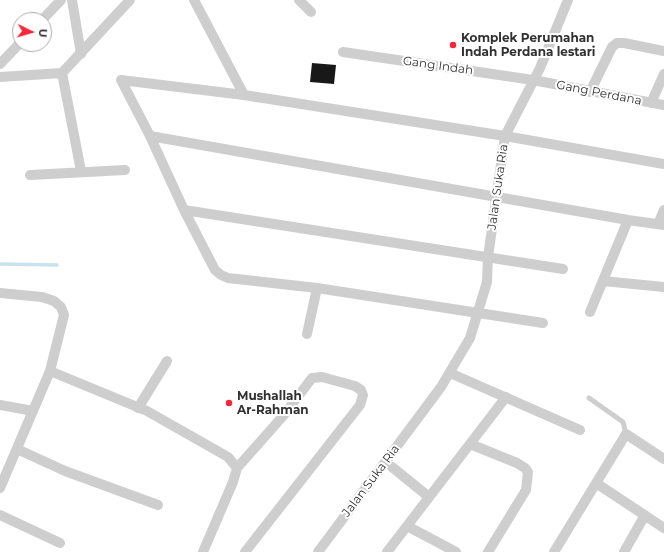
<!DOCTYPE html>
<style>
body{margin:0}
#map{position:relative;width:664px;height:552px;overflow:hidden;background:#fff;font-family:Montserrat,sans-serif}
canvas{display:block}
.north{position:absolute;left:12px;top:12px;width:40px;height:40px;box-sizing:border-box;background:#fff;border:1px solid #adadad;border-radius:50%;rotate:95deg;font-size:11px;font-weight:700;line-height:16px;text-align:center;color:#313131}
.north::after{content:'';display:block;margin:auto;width:14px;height:18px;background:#f3283c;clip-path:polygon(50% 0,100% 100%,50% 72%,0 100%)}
</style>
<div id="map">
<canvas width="664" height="552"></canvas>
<div class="north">U</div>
</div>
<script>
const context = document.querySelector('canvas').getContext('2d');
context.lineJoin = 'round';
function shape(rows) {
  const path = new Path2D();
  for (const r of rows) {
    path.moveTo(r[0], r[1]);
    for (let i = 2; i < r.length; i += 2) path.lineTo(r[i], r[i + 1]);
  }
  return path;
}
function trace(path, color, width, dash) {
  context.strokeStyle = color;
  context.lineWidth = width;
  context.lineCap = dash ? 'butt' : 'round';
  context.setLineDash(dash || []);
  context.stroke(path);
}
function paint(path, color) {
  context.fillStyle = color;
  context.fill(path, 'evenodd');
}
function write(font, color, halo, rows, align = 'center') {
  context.font = font + ' Montserrat,sans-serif';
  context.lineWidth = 4;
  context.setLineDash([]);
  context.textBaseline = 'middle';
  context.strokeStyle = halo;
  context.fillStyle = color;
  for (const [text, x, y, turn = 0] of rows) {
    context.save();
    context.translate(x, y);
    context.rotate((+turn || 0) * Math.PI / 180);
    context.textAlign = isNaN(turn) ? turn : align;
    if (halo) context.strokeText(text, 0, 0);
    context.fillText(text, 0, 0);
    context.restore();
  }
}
trace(shape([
 [0,264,57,265]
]), '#c9e2ef', 3.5);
paint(shape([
 [312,63,336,65,334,84,310,82]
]), '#181818');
trace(shape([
 [589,398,623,422,626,434]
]), '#cecece', 5);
trace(shape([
 [72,0,81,54],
 [194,0,244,95],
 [299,0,311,12],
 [42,20,61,0],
 [343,52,533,80,664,105],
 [0,64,20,43],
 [62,73,81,171],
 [0,77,62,73,130,0],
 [590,92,612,47,617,43,624,43,664,51],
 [651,103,664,74],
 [150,136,628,220,664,225],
 [30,175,125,170],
 [184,210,563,269],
 [658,224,664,210],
 [603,281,664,287],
 [0,293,42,297,54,301,61,307,64,315,50,371,0,488],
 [590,312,628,220],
 [543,323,317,288,228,278,221,275,215,270,184,210,150,136,121,80,244,95,505,136,664,164],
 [307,334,317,288],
 [50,371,147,411,228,457,237,468,233,482,203,552],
 [450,373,580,430],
 [0,405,33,411],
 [138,408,167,361],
 [470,444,517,463,525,468,528,472,526,490,488,552],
 [17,449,65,471,158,505],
 [392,467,429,497],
 [237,468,283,416,312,378,322,377,355,386,361,390,363,395,360,405,245,552],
 [596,483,664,528],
 [0,515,60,543],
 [407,526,456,552],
 [318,552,441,387,470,338,487,282,488,257,505,136,540,68,568,0],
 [387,552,506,397],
 [554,552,626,434,664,459],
 [624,552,645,515]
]), '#cecece', 10);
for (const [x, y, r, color] of [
 [453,45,4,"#f3283c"],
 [229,403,4,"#f3283c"]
]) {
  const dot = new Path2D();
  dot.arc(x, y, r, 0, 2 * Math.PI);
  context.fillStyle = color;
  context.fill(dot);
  trace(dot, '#fff', 1.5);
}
write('bold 12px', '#313131', '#fff', [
 ["Komplek Perumahan",461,38],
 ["Indah Perdana lestari",461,52],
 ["Mushallah",237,396],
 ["Ar-Rahman",237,410]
], 'left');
write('12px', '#313131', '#fff', [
 ["Gang Indah",438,66,8],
 ["Gang Perdana",599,93,11],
 ["Jalan Suka Ria",498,187,-82],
 ["Jalan Suka Ria",371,481,-53]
]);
</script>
